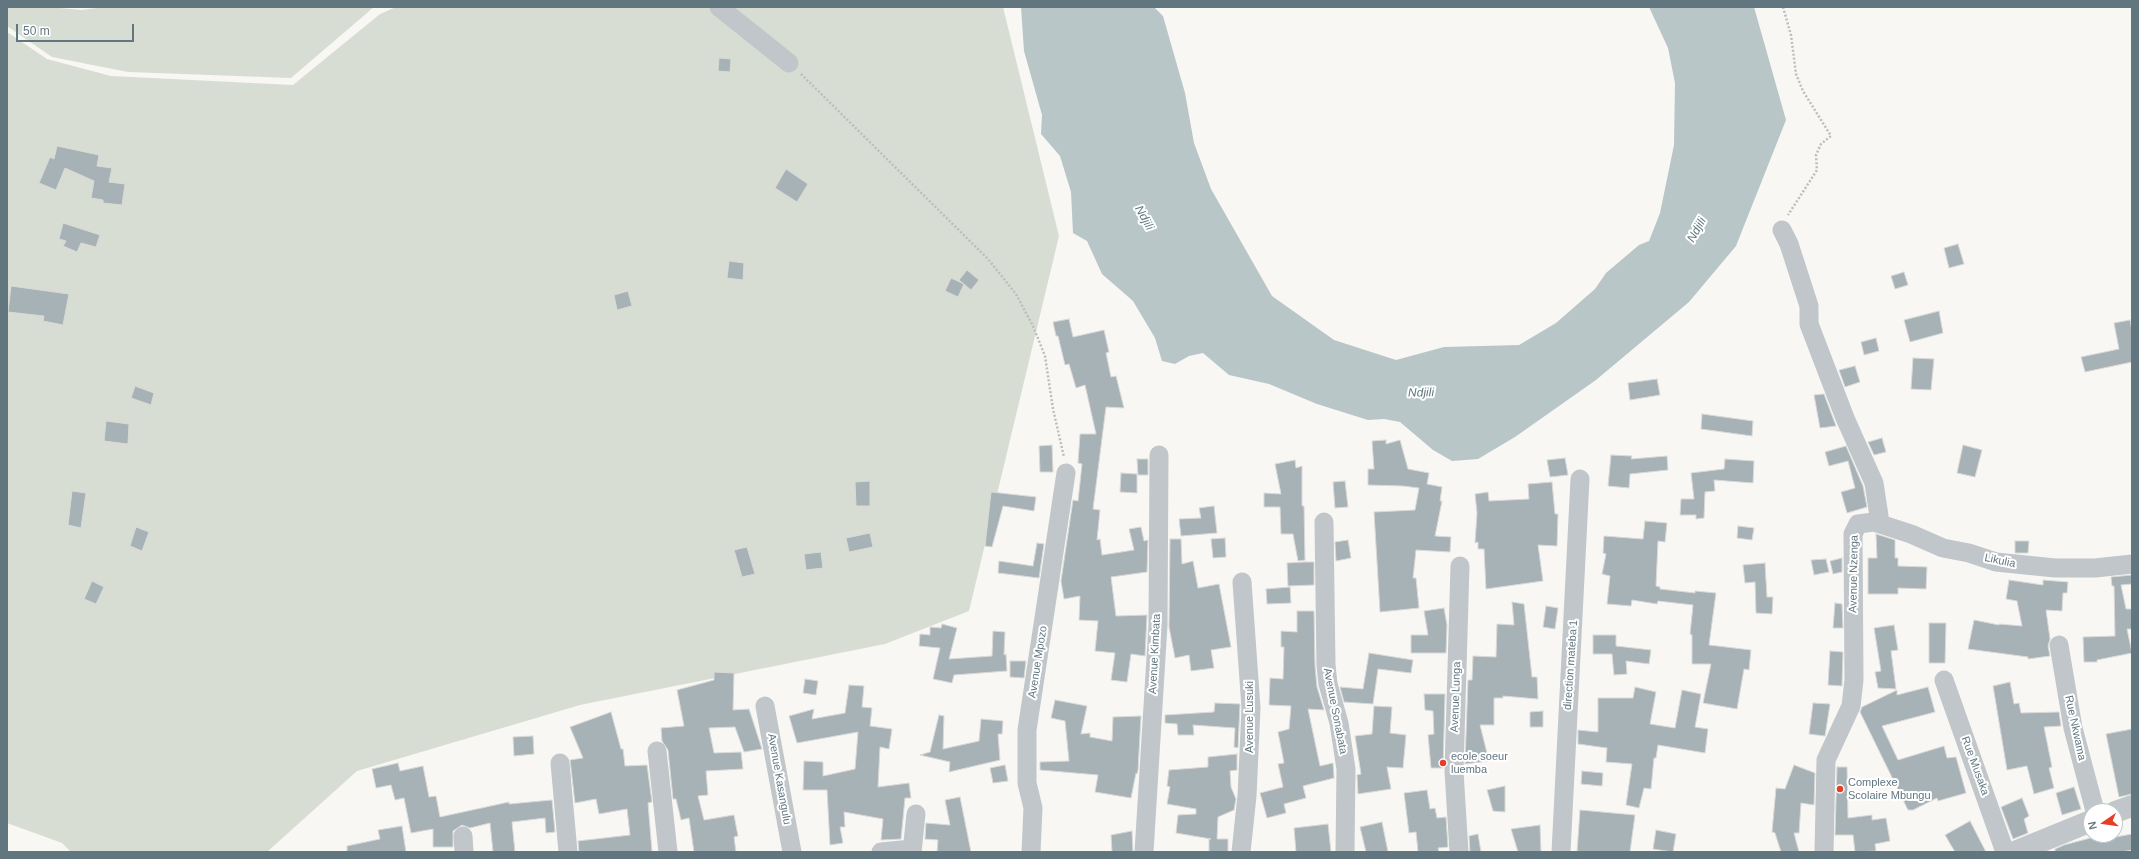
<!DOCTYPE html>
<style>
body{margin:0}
#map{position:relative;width:2139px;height:859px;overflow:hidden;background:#f8f7f4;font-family:Helvetica,sans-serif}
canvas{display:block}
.frame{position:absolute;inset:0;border:8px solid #627680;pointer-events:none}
.north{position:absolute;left:2083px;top:803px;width:40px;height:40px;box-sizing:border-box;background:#fff;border:1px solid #c0c8cc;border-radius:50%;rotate:257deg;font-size:11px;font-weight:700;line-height:16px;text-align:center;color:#627680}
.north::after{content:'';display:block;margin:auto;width:14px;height:18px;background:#e53f27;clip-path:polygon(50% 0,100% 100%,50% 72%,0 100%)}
.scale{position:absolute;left:16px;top:24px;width:118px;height:18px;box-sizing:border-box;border:2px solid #627680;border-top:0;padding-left:5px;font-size:12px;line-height:14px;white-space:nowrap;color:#627680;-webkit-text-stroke:3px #fff;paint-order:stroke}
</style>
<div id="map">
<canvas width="2139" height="859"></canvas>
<div class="frame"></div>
<div class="north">N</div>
<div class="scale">50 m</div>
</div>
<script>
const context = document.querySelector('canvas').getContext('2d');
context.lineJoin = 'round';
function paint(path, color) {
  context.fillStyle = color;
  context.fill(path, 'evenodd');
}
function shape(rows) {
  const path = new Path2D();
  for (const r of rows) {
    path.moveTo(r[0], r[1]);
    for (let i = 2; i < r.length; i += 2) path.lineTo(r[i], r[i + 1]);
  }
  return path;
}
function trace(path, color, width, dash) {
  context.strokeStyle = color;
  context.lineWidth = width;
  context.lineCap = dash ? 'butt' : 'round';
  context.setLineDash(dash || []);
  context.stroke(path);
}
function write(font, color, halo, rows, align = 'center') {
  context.font = font + ' Helvetica,sans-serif';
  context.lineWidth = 4;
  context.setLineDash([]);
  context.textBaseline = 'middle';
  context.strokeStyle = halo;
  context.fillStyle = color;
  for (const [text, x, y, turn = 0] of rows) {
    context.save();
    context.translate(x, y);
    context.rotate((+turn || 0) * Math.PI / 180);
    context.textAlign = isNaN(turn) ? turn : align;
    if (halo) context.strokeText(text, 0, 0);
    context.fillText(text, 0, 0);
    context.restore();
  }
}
paint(shape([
 [7,7,48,7,82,10,104,7,374,7,291,78,128,72,52,57,7,26],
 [396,7,1003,7,1059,236,969,611,885,644,580,705,357,771,267,852,71,852,62,843,7,823,7,32,47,59,111,76,293,85,380,14]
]), '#d8ddd3');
paint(shape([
 [1021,7,1154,7,1163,16,1185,93,1194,143,1211,189,1272,296,1334,340,1396,360,1444,347,1519,345,1556,323,1595,289,1606,273,1639,245,1649,241,1660,213,1674,145,1675,83,1668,48,1649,7,1754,7,1786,120,1736,246,1689,302,1596,380,1515,437,1478,459,1452,461,1433,450,1400,422,1384,419,1368,420,1317,404,1269,384,1229,375,1203,353,1189,356,1175,364,1162,361,1155,338,1133,301,1102,274,1087,241,1073,233,1071,192,1060,156,1041,134,1042,115,1024,51]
]), '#b8c6c8');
const building = shape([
 [719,58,731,59,730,72,718,71,719,58],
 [57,146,99,155,97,166,112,168,109,182,125,184,122,205,103,203,103,200,91,198,94,181,65,168,56,190,39,183,50,157,54,159,57,146],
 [786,169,808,184,797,202,775,188,786,169],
 [63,223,100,235,96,247,81,243,77,252,63,246,66,241,59,239,63,223],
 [1958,244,1964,264,1949,268,1944,248,1958,244],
 [729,261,744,263,743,280,727,278,729,261],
 [967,270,979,280,971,290,959,280,967,270],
 [1904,272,1908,285,1895,289,1891,276,1904,272],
 [951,278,964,284,958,297,945,291,951,278],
 [11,286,69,294,63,325,43,321,44,316,8,312,11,286],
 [628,291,632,306,617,310,614,295,628,291],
 [1939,311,1943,333,1910,342,1904,320,1939,311],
 [1069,319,1073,337,1104,330,1109,352,1106,353,1111,377,1116,376,1124,408,1106,407,1093,509,1100,510,1097,540,1100,539,1102,555,1134,550,1129,529,1141,527,1144,541,1148,540,1147,572,1111,577,1116,616,1147,615,1145,656,1131,654,1127,682,1111,680,1115,653,1095,651,1098,621,1079,620,1080,596,1064,599,1061,581,1073,500,1078,501,1082,464,1078,463,1080,434,1096,434,1085,385,1076,388,1069,364,1065,365,1058,336,1056,336,1053,322,1069,319],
 [2130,320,2132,331,2132,362,2085,372,2081,357,2119,349,2114,323,2130,320],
 [1876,338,1879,351,1864,355,1861,342,1876,338],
 [1913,358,1934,359,1931,390,1911,389,1913,358],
 [1855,366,1860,382,1845,387,1839,370,1855,366],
 [1657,379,1660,395,1630,400,1628,383,1657,379],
 [135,386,154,393,151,405,131,398,135,386],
 [1824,394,1836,426,1820,428,1814,395,1824,394],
 [1702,414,1753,421,1752,436,1701,429,1702,414],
 [106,421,129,424,128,444,104,441,106,421],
 [1882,438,1886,452,1874,455,1868,442,1882,438],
 [1386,440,1386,444,1400,440,1408,469,1429,473,1427,484,1442,487,1440,501,1442,501,1435,536,1451,537,1450,552,1416,550,1413,578,1416,578,1419,608,1380,612,1374,512,1415,510,1419,488,1403,486,1368,485,1368,469,1374,469,1372,441,1386,440],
 [1052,445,1053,472,1040,472,1039,446,1052,445],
 [1963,445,1982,450,1975,477,1957,473,1963,445],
 [1846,446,1863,486,1867,507,1847,513,1841,492,1855,488,1848,461,1829,466,1825,452,1846,446],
 [1611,455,1632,456,1631,459,1667,456,1668,470,1630,474,1629,488,1608,486,1611,455],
 [1565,458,1568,475,1550,477,1547,460,1565,458],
 [1137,459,1148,459,1148,475,1138,475,1137,459],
 [1725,459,1754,461,1753,483,1714,480,1715,491,1705,492,1704,518,1696,519,1696,515,1680,515,1681,499,1694,499,1691,473,1724,469,1725,459],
 [1295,460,1296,468,1302,466,1302,506,1304,506,1305,560,1298,561,1293,534,1281,534,1280,507,1264,507,1264,493,1281,494,1275,464,1295,460],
 [1121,473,1137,474,1137,493,1120,492,1121,473],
 [870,481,870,506,856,506,855,482,870,481],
 [1345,481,1348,507,1335,508,1333,482,1345,481],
 [1552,482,1555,514,1558,514,1557,546,1538,545,1543,581,1486,589,1484,549,1478,549,1478,542,1475,543,1477,513,1475,494,1488,492,1489,501,1529,499,1528,484,1552,482],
 [72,491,86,493,81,528,68,525,72,491],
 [991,492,1036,497,1034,511,1003,506,992,547,985,546,991,492],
 [1214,506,1217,533,1181,536,1179,519,1201,518,1199,508,1214,506],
 [1645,521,1667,523,1665,542,1658,541,1656,586,1660,587,1660,589,1695,593,1695,591,1716,593,1709,645,1751,650,1749,670,1744,669,1737,709,1703,703,1711,664,1692,664,1692,635,1690,634,1693,605,1658,601,1657,604,1632,600,1631,606,1607,604,1610,576,1602,574,1606,554,1603,553,1604,536,1643,539,1645,521],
 [1738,526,1754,528,1752,540,1737,538,1738,526],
 [136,527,149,532,142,551,130,546,136,527],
 [870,533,873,547,849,552,846,538,870,533],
 [1876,534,1895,540,1895,558,1898,558,1898,566,1927,567,1926,589,1898,588,1898,594,1868,594,1868,558,1877,558,1876,534],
 [1225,538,1226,557,1213,558,1211,539,1225,538],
 [1170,539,1181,539,1182,564,1193,561,1198,588,1219,584,1231,647,1211,650,1214,668,1191,671,1189,655,1175,658,1169,627,1170,539],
 [1348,540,1351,558,1336,561,1335,542,1348,540],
 [2015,541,2029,541,2028,553,2015,553,2015,541],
 [1037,543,1044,544,1039,578,998,573,999,561,1033,566,1037,543],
 [747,547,755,574,742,577,734,550,747,547],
 [821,552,823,568,806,570,804,554,821,552],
 [1842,558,1842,572,1833,574,1830,561,1842,558],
 [1826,559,1829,572,1814,575,1811,560,1826,559],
 [1304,562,1314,562,1314,585,1288,586,1287,563,1304,562],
 [1765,563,1767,597,1773,597,1772,614,1756,613,1755,582,1745,583,1743,565,1765,563],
 [2132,575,2132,584,2121,585,2126,609,2132,609,2132,629,2127,629,2132,653,2097,660,2097,662,2084,662,2083,637,2115,636,2114,586,2112,586,2111,577,2132,575],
 [2009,580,2043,585,2043,580,2068,582,2067,593,2063,593,2062,611,2046,610,2050,639,2048,646,2050,656,2028,659,2028,657,1968,649,1974,620,1999,625,1999,624,2022,626,2017,601,2006,599,2009,580],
 [92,581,104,587,96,604,84,599,92,581],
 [1290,587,1291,603,1267,604,1266,589,1290,587],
 [1512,602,1524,604,1532,677,1537,677,1538,699,1503,696,1503,698,1494,698,1494,725,1480,725,1489,761,1465,764,1468,680,1472,680,1473,656,1496,657,1497,624,1514,625,1512,602],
 [1835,603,1842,604,1843,628,1833,628,1835,603],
 [1546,606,1558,608,1555,629,1543,627,1546,606],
 [1444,608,1447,625,1446,653,1411,653,1411,635,1428,635,1424,611,1444,608],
 [1297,611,1314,611,1315,666,1317,687,1324,710,1308,709,1320,766,1333,763,1334,778,1303,786,1306,798,1284,804,1286,813,1267,818,1260,793,1283,787,1278,764,1284,763,1278,732,1289,729,1291,706,1269,705,1270,678,1283,679,1284,647,1281,647,1281,631,1297,632,1297,611],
 [1929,623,1946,623,1945,663,1929,663,1929,623],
 [942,624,957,628,949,659,992,656,993,631,1005,632,1004,655,1006,654,1007,671,954,675,952,683,933,679,940,648,919,646,920,634,930,635,930,627,941,628,942,624],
 [1894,625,1898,650,1891,651,1896,689,1878,688,1875,672,1881,671,1874,628,1894,625],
 [1593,635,1616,635,1616,646,1651,650,1649,664,1626,661,1627,674,1614,675,1612,654,1593,654,1593,635],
 [1830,651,1843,652,1842,686,1828,685,1830,651],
 [1369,653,1413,660,1411,673,1378,669,1373,704,1344,702,1340,687,1363,689,1369,653],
 [1010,661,1026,661,1024,678,1010,677,1010,661],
 [714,672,734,673,733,710,749,709,762,749,744,752,735,727,709,728,714,753,741,752,743,769,706,771,708,795,698,796,704,820,734,815,738,836,734,837,736,852,694,852,689,818,681,820,676,799,673,799,668,750,662,741,661,728,684,726,677,690,714,680,714,672],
 [805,679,818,681,816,695,803,693,805,679],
 [2010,682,2014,704,2019,703,2021,713,2059,712,2061,726,2044,727,2052,767,2049,768,2054,788,2034,794,2027,766,2007,770,1993,686,2010,682],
 [849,685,864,686,862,707,872,708,870,726,892,729,889,749,880,747,878,787,909,783,911,798,905,798,901,839,881,840,883,819,844,812,845,827,840,827,843,843,830,845,827,790,803,790,804,761,823,762,823,776,855,769,858,732,797,743,789,716,814,709,812,719,845,713,849,685],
 [1635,687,1656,692,1650,724,1675,728,1682,690,1701,694,1695,727,1708,729,1705,753,1658,745,1656,758,1654,758,1651,789,1644,788,1639,808,1626,805,1632,764,1606,762,1607,748,1578,744,1578,730,1598,732,1598,698,1633,698,1635,687],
 [1928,687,1935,712,1882,726,1898,760,1944,746,1947,758,1956,757,1966,793,1938,801,1937,798,1913,810,1908,810,1860,712,1862,707,1897,690,1897,695,1928,687],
 [1424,694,1445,694,1443,768,1431,768,1428,735,1434,734,1433,711,1425,710,1424,694],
 [1055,700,1087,706,1081,734,1090,733,1090,737,1112,741,1113,717,1141,716,1138,770,1137,774,1136,773,1131,798,1095,792,1098,775,1040,770,1040,762,1069,761,1065,721,1051,718,1055,700],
 [1215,703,1240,704,1238,748,1234,747,1235,728,1193,725,1194,735,1178,735,1177,724,1165,723,1165,715,1214,712,1215,703],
 [1813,703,1830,704,1825,736,1809,734,1813,703],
 [1374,706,1392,707,1390,733,1406,735,1403,768,1387,767,1391,789,1358,794,1357,775,1361,774,1355,736,1372,734,1374,706],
 [1543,711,1543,727,1530,727,1530,712,1543,711],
 [611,712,621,749,623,749,625,766,647,765,652,802,648,803,652,852,579,852,578,841,630,835,627,809,599,814,596,799,575,803,570,760,583,758,570,727,611,712],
 [939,715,944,716,943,749,979,741,981,719,1003,721,1002,734,998,734,1000,760,949,772,950,762,920,755,930,752,939,715],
 [2132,729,2132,794,2119,797,2106,734,2132,729],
 [533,736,534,754,514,756,513,737,533,736],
 [1237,754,1237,770,1230,771,1231,787,1236,799,1234,810,1218,817,1217,839,1228,839,1228,852,1209,852,1209,839,1211,839,1176,833,1178,815,1196,814,1196,809,1167,804,1170,787,1167,786,1169,770,1208,767,1208,757,1237,754],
 [398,763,400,771,423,766,429,797,436,796,440,817,509,802,509,804,552,800,555,832,546,833,545,818,512,822,515,852,493,852,490,823,470,828,462,825,453,831,453,847,433,847,433,829,411,833,404,798,395,800,391,785,376,788,372,769,398,763],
 [1005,765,1008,781,993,783,990,768,1005,765],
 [1794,765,1815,773,1814,805,1801,803,1799,833,1794,833,1799,852,1781,852,1775,833,1772,832,1776,788,1785,789,1794,765],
 [1837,767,1847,767,1848,818,1872,815,1872,820,1886,818,1890,841,1875,844,1876,851,1855,852,1853,835,1835,835,1837,767],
 [1582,771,1603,773,1602,786,1581,784,1582,771],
 [1505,786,1505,812,1493,811,1487,790,1505,786],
 [2074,787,2081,809,2062,815,2056,793,2074,787],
 [1427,790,1430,809,1435,808,1437,818,1446,817,1448,847,1438,848,1439,852,1418,852,1416,832,1409,833,1404,793,1427,790],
 [960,797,971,852,937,852,938,840,925,839,926,823,950,825,945,800,960,797],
 [2022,798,2029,816,2024,819,2028,833,2013,839,2001,807,2022,798],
 [1580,810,1635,815,1630,852,1577,852,1580,810],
 [1970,821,1986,852,1955,852,1945,835,1970,821],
 [1382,822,1388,852,1366,852,1360,827,1382,822],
 [1328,824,1331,852,1296,852,1294,828,1328,824],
 [1540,825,1541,852,1518,852,1511,829,1540,825],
 [402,826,406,852,347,852,347,846,380,839,378,830,402,826],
 [1656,830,1676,834,1673,852,1653,849,1656,830],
 [1132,831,1133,852,1112,852,1111,835,1132,831],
 [1478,834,1481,852,1470,852,1469,836,1478,834],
 [2132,834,2132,850,2122,852,2055,852,2055,849,2064,845,2098,836,2099,840,2132,834]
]);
paint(building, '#a7b2b6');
trace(building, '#d9d9d7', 1);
trace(shape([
 [1783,7,1791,35,1796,74,1803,91,1831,136,1821,144,1816,155,1817,170,1788,215],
 [801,74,988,259,1016,294,1033,326,1045,356,1053,409,1064,457]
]), '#babec0', 2.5, [2, 2]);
trace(shape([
 [719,7,789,63],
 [1782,230,1789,244,1809,306,1809,324,1845,418,1874,483,1879,516,1874,522,1858,524,1853,534,1854,680,1851,706,1826,760,1824,852],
 [1324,522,1326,665,1328,684,1339,723,1346,769,1345,852],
 [1874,522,1911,534,1943,548,1969,553,1996,562,2055,568,2095,568,2132,564],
 [2059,645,2073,728,2095,811],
 [1944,680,2005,852],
 [765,706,792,852],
 [657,751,668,852],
 [560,763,568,852],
 [463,836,464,852],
 [881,852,912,849],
 [912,852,916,814],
 [1031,852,1033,808,1027,783,1027,730,1066,473],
 [1144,852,1158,625,1159,455],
 [1241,852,1247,796,1251,708,1242,582],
 [1459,852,1454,771,1460,566],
 [1561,852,1580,479]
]), '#c0c6c9', 19);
trace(shape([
 [2115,812,2132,806],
 [2015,852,2091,821]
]), '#c0c6c9', 22);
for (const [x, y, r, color] of [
 [1443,763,4,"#e53f27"],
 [1840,789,4,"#e53f27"]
]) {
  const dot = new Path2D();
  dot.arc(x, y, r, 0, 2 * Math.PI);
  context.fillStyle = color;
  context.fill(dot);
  trace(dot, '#fff', 1.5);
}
write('11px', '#627680', '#fff', [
 ["Likulia",2000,561,12],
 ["Avenue Nzenga",1854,574,-89],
 ["Avenue Kimbata",1155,654,-87],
 ["Avenue Mpozo",1038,662,-81],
 ["direction mateba 1",1571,665,-86],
 ["Avenue Lunga",1456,697,-88],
 ["Avenue Sonabata",1335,711,79],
 ["Avenue Lusuki",1250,717,-90],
 ["Rue Nkwama",2075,728,78],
 ["Rue Musaka",1975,766,70],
 ["Avenue Kasangulu",779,779,80]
]);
write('11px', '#627680', '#fff', [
 ["ecole soeur",1451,757],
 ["luemba",1451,770],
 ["Complexe",1848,783],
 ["Scolaire Mbungu",1848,796]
], 'left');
write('italic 12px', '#5d767b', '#fff', [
 ["Ndjili",1144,218,61],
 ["Ndjili",1697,230,-61],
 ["Ndjili",1421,393,-1]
]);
</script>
